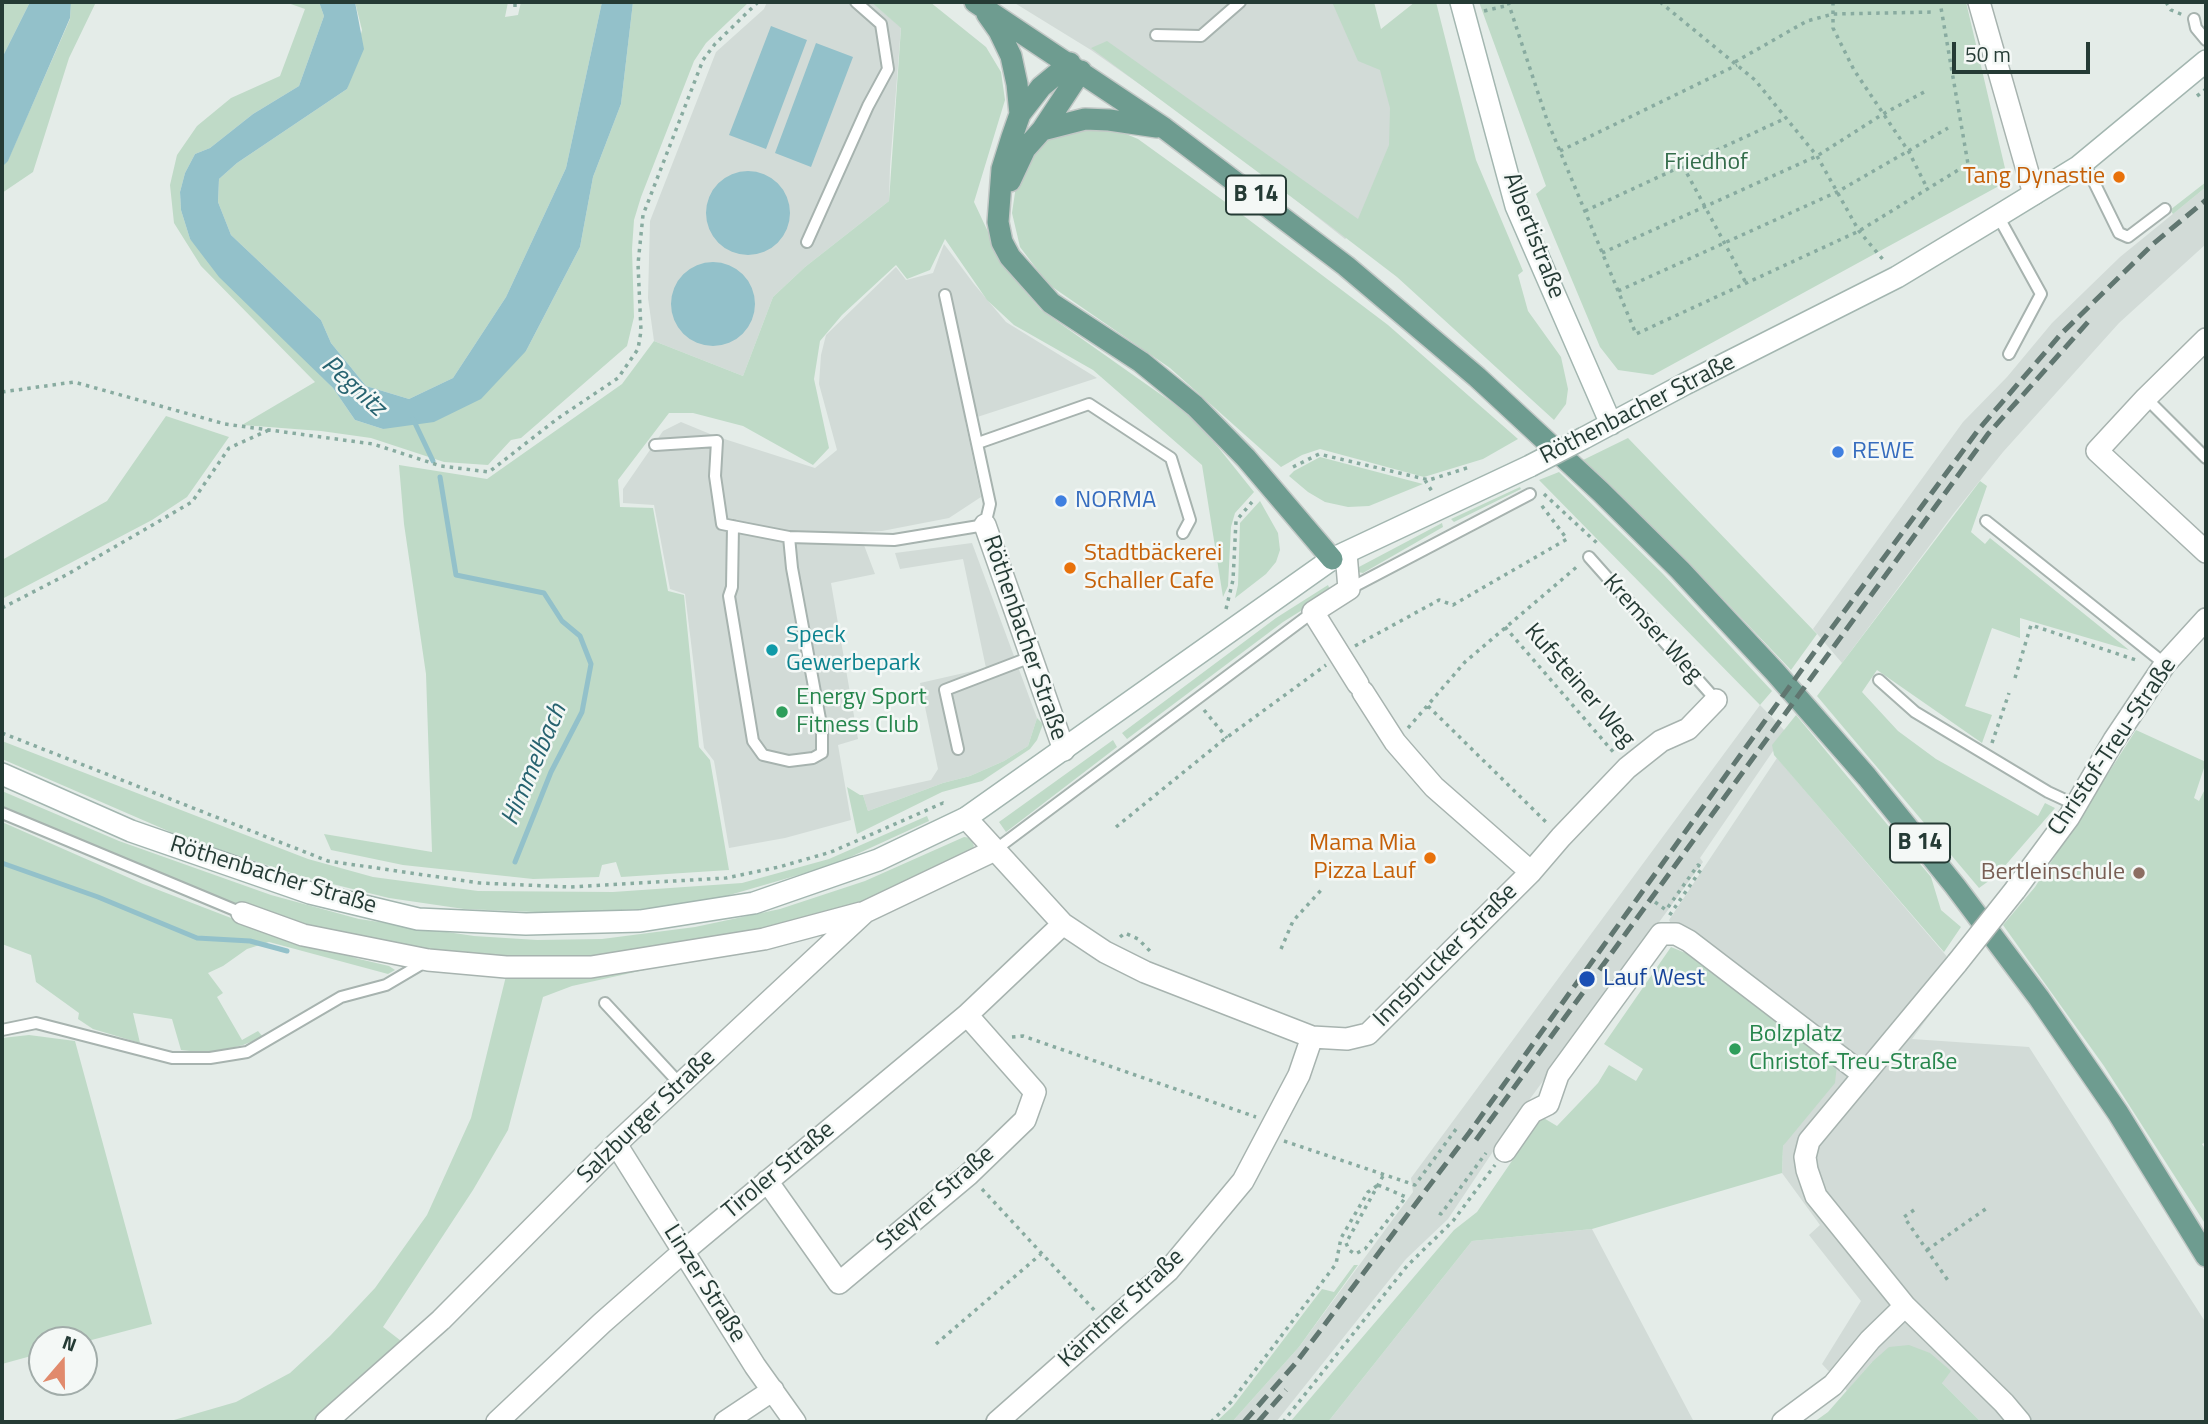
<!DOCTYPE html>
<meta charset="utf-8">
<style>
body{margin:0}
#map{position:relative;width:2208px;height:1424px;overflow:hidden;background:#e4ece8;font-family:"Titillium Web",sans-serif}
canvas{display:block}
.frame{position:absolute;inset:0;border:4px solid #253b35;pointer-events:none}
.north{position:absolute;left:28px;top:1326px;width:70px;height:70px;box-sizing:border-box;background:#f4f8f6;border:2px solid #a1aca9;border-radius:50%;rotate:20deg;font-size:19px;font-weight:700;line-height:28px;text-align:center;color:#253b35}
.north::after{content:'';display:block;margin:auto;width:24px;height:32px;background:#e18a6c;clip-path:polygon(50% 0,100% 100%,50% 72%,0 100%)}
.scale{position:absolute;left:1952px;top:42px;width:138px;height:32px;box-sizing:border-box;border:4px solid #253b35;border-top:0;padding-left:9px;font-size:21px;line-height:24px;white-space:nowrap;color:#253b35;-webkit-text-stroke:5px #f4f8f6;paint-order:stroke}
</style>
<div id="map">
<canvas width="2208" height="1424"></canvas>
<div class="frame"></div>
<div class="north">N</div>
<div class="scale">50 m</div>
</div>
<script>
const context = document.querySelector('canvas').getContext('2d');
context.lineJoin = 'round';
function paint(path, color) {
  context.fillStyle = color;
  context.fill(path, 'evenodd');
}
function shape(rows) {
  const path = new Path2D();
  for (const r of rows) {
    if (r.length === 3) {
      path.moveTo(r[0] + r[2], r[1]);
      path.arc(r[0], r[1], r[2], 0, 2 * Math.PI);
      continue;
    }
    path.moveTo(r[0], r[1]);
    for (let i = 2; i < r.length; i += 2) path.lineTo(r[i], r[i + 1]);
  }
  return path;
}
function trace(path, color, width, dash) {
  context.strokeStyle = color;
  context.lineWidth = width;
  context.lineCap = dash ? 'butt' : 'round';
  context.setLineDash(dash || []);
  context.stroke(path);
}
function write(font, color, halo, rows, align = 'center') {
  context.font = font + ' "Titillium Web",sans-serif';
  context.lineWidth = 5;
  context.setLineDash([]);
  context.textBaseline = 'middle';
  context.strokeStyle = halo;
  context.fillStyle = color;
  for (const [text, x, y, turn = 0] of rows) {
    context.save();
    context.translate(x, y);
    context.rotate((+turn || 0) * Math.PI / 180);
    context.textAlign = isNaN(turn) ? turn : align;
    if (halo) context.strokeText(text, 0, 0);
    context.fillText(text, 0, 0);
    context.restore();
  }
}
paint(shape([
 [767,2,871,2,901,27,890,167,889,201,805,267,773,297,743,376,654,341,648,298,650,221,716,52,764,9],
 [1013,2,1360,2,1444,160,1345,239,1230,148,1091,50],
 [2206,187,2206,244,2119,323,2003,452,1954,513,1842,663,1813,629,1963,422,2007,377,2052,323,2120,257],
 [944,244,974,284,1006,322,1097,378,965,421,981,497,949,518,882,531,859,532,875,574,831,583,858,739,838,745,851,820,785,838,729,848,714,761,704,748,685,594,670,589,654,505,623,503,623,489,663,431,681,422,715,436,815,468,837,450,819,384,821,355,826,335,896,267,906,280,933,273],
 [972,543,1037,718,1028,746,1004,761,970,776,943,783,868,811,863,795,931,780,938,769,920,683,986,668,963,559,900,569,895,553],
 [1760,705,1786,732,1700,858,1703,862,1508,1129,1448,1219,1406,1259,1276,1422,1232,1422,1299,1347,1413,1192,1411,1178],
 [1777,758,1961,973,1912,1039,2029,1047,2206,1323,2206,1422,1981,1422,1941,1382,1950,1371,1872,1362,1847,1391,1822,1364,1861,1301,1809,1235,1820,1225,1782,1173,1783,1146,1787,1139,1669,920],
 [1592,1229,1694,1422,1328,1422,1472,1241]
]), '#d2dbd7');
paint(shape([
 [2,2,30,2,2,58],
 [71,2,96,2,69,58,33,172,2,193,2,167,8,160,70,19],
 [285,2,319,2,324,16,299,86,253,114,210,148,195,154,185,173,180,192,181,210,190,239,333,388,355,420,383,429,526,351,580,247,593,177,621,104,633,2,749,2,706,43,694,61,641,197,634,220,632,249,634,317,627,346,521,438,511,440,488,465,444,462,371,438,321,431,242,425,315,382,201,266,174,223,170,185,177,155,197,126,231,98,280,76,305,9],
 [355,2,508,2,505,17,518,15,521,2,602,2,566,168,506,297,453,378,409,399,366,386,331,343,321,320,231,235,218,202,219,179,237,163,347,89,362,30],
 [871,2,930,2,986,47,1001,72,1005,100,974,202,1005,268,1041,310,1187,413,1218,447,1254,492,1235,513,1231,527,1228,586,1223,597,1202,465,1093,370,1014,325,987,300,945,239,930,270,907,279,896,265,842,315,820,341,814,379,829,448,813,465,743,426,693,413,669,413,618,480,620,507,653,508,668,591,684,595,699,747,710,760,729,870,621,877,616,862,602,865,599,877,533,879,403,865,331,850,324,834,432,852,426,674,404,524,399,465,487,479,622,384,654,341,743,376,773,297,805,267,889,201,901,28],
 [1332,2,1374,2,1381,29,1415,2,1436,2,1476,160,1523,271,1518,275,1528,311,1561,357,1568,389,1566,404,1554,420,1397,277,1329,225,1091,48,1107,41,1358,219,1389,145,1390,108,1380,70,1358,61],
 [1479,2,1966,2,2008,181,1653,375,1618,370,1600,347,1536,194,1546,186],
 [1107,126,1138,139,1228,204,1388,325,1518,439,1483,459,1424,477,1320,449,1302,455,1281,467,1170,368,1048,284,1020,247,1012,213,1017,179,1027,156,1050,135],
 [2206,182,2206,187,2173,214,2170,210],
 [166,416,229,437,187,497,152,520,2,599,2,560,107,501],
 [1628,438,1817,634,1791,670,1684,558,1583,460],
 [1320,457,1423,484,1369,506,1348,507,1325,502,1308,492,1289,476,1294,471],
 [1559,472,1663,574,1772,691,1760,705,1539,480],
 [1980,481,1987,486,1971,532,1985,544,1990,538,2129,650,2020,618,2020,638,1992,628,1965,706,1992,715,1982,743,1877,670,1862,692,1898,731,1936,759,2038,816,2045,803,2055,808,1997,875,1979,888,1817,696],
 [1520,487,1521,489,1454,522,1451,519],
 [1260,501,1278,533,1280,550,1276,562,1266,574,1235,598,1238,585,1240,523],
 [1442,523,1443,527,1363,573,1358,572,1357,568],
 [1328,585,1331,592,1283,622,1127,739,1122,733,1276,618],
 [1796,715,1931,877,1941,910,1961,927,1944,952,1774,755,1772,745],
 [1037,718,1043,724,1037,740,1030,749,982,781,942,792,857,834,847,787,860,795,863,795,868,811,943,783,970,776,1004,761,1028,746],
 [2136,730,2206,762,2194,798,2199,801,2206,787,2206,1142,2202,1144,2206,1150,2206,1225,2104,1066,2003,925,2035,887],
 [1113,740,1117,747,1006,832,999,822],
 [2,741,308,859,373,877,478,891,613,892,742,883,829,859,927,816,929,821,833,865,709,901,642,909,559,913,464,909,389,898,300,876,182,837,2,759],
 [2,791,119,841,271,895,359,919,474,936,537,940,602,939,695,927,780,909,865,881,964,837,971,838,974,846,971,851,867,901,800,921,698,945,609,957,539,960,400,948,306,928,220,898,2,808],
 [2,822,143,884,244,923,359,959,389,966,395,970,388,974,269,942,247,949,223,966,208,973,223,993,217,997,242,1040,258,1031,263,1037,243,1045,220,1051,199,1052,181,1050,172,1019,133,1013,140,1043,93,1029,78,1019,79,1013,36,982,31,955,2,944],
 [1671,947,1688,954,1837,1065,1835,1083,1783,1146,1782,1173,1592,1229,1472,1241,1328,1422,1290,1422,1454,1230,1477,1212,1542,1117,1557,1126,1598,1083,1609,1065,1636,1081,1643,1069,1604,1044],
 [703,957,572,986,543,997,508,1130,473,1190,383,1327,405,1344,311,1422,167,1422,236,1402,290,1373,330,1336,375,1288,427,1215,471,1118,507,972],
 [29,1035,75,1041,152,1324,84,1342,84,1340,42,1340,42,1353,2,1364,2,1038],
 [1354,1265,1358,1265,1299,1347,1232,1422,1216,1422,1233,1406,1322,1289,1334,1292],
 [1909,1345,1930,1353,1951,1371,1942,1383,1981,1422,1814,1422,1828,1412,1872,1362,1889,1347]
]), '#bfdac7');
paint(shape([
 [30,2,71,2,70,18,8,161,2,167,2,58],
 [319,2,355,2,364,49,347,89,237,163,219,179,218,202,231,235,321,320,331,343,366,386,409,399,453,378,506,297,566,168,602,2,633,2,621,104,593,177,580,247,526,351,481,399,434,422,383,429,355,420,333,388,219,277,190,239,181,210,180,192,185,173,195,154,210,148,253,114,299,86,324,16],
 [771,26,807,40,766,149,729,135],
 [816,43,853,57,811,167,775,153],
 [748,213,42],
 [713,304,42]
]), '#93c1ca');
trace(shape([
 [413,419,433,461],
 [440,477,456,575,544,593,562,621,580,636,591,664,582,712,551,772,515,862],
 [2,863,98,897,197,938,250,941,287,951]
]), '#93c1ca', 5);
const service = shape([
 [2194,19,2196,28,2206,40],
 [1156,35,1201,36,1240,2],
 [2082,163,2090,174,2119,233,2128,237,2165,209],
 [1998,216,2041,294,2009,354],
 [807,242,868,106,888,69,881,24,856,2],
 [2146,398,2206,458],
 [978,443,1089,404,1171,458,1190,520,1183,533],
 [655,445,717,441,715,476,722,524,789,537,894,540,985,525,990,504,945,295],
 [1986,521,2165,664],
 [733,526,732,587,729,596,753,741,763,755,789,761,813,758,822,753,822,730,792,568,789,537],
 [1589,557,1716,700],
 [1349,589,1530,494],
 [1879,680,1915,712,2048,792,2076,805],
 [958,749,945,690,1031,657],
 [2,813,242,913],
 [995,850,1313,612],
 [605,1003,680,1084],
 [2,1030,36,1023,172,1058,210,1058,247,1052,341,997,386,985,425,962]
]);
const minor = shape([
 [1979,2,2034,194],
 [2206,339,2146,398,2097,451,2206,552],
 [985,525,1064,750],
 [1346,553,1349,589,1313,612,1358,684],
 [1363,692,1395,742,1434,787,1531,872],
 [966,818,1063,924,1105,952,1145,972,1312,1037,1347,1039,1368,1034,1531,872,1561,837,1627,768,1661,741,1688,729,1716,700],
 [2015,890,2069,817,2114,740,2165,664,2206,619],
 [242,913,303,935,428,960,506,967,591,967,764,939,861,913],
 [1957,963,1809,1141,1805,1157,1807,1170,1816,1196,1905,1306,2004,1403,2020,1422],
 [616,1144,755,1366,795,1422],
 [1505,1151,1532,1112,1548,1104,1558,1075,1661,934,1676,934,1689,941,1864,1075],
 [767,1181,839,1283,968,1175,1025,1120,1035,1092,967,1015],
 [326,1422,441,1320,616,1144,865,912,995,850],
 [497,1422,602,1323,684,1251,967,1015,1063,924],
 [725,1422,773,1390],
 [997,1422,1168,1271,1243,1181,1299,1075,1312,1037],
 [1783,1422,1833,1385,1870,1340,1905,1306]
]);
const secondary = shape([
 [1461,2,1516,206,1611,424],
 [1584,438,1685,384,1897,277,1998,216,2078,167,2206,61],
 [2,774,131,831,310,893,418,919,526,924,640,921,754,903,878,860,966,818,1332,559,1530,466]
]);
const primary = shape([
 [975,2,1164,128,1346,266,1477,377,1601,492,1680,570,1775,672,1867,777,1955,886,2039,998,2118,1113,2206,1256],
 [987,14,999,31,1011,56,1017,84,1020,114],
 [1070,63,1041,87,1020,114,1012,137,1002,169,998,222,1002,242,1010,257,1051,303,1141,362,1195,406,1246,458,1332,559],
 [1042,130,1085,119,1109,120,1157,127],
 [1010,181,1025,149,1042,130,1081,71]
]);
trace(service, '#a7b3af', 14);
trace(minor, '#a7b3af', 24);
trace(secondary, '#a3b6b0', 24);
trace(primary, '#c2c8c6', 24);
trace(shape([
 [1508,2,1547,120,1636,334,1859,231,1968,164,1940,2],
 [1660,2,1755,80,1817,156,1859,231,1885,262],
 [1833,2,1833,28,1854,70,1909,152,1928,190],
 [2166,2,2171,10,2183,15],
 [515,7,515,2],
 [1484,11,1509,5],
 [1735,62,1807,21,1833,14,1934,12],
 [2197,96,2206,89],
 [1560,151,1737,65],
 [1683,166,1746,283],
 [1585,211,1786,118],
 [1602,253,1817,156,1883,114,1928,90],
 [1618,291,1837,192,1948,128],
 [2,392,74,382,225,424,373,444,441,466,489,472,557,419,618,378,638,349,641,331,638,264,643,215,703,60,715,44,758,2],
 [1293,467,1319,454,1429,480,1470,467],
 [1425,480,1433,493],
 [1544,494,1598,544],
 [2,608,68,574,192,502,229,448,269,430],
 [1226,609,1233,580,1236,521,1252,502],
 [1505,627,1615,754],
 [1355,646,1439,600,1453,605,1567,539,1539,502],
 [2015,678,2031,625,2136,660],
 [1428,706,1547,823],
 [1204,710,1227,738],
 [1408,728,1465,662,1579,565],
 [2,733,328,861,480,883,571,887,726,878,779,867,831,852,943,803,947,805],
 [1992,743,2009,693],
 [1116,827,1222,741,1326,665],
 [1655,902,1666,910,1698,865,1702,868,1669,916],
 [1120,937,1125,933,1138,939,1150,951],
 [1281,949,1293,921,1323,888],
 [1012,1037,1023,1036,1256,1117],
 [1284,1141,1415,1185,1459,1125],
 [1378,1185,1406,1197,1365,1249,1355,1254,1349,1250,1346,1243,1378,1185,1383,1176],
 [982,1189,1096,1312],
 [1914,1210,1904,1217,1949,1282],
 [1439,1213,1441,1214,1486,1153],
 [1927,1250,1987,1208],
 [936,1344,1041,1254],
 [1211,1422,1231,1402,1336,1264,1341,1238,1368,1192,1378,1185],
 [1283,1422,1407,1266,1453,1221,1495,1165]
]), '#88aba0', 3.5, [3.5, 5]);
trace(service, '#fff', 10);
trace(minor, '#fff', 21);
trace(secondary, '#fff', 21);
trace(primary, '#6e9c90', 21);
trace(shape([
 [1476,1140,1988,434,2088,322],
 [1244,1422,1295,1364,1469,1133,1823,640,1979,429,2061,334,2153,244,2206,200],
 [1258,1422,1286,1390]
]), '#607670', 5, [14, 7]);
const minorBridge = shape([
 [1957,963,2015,890]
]);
const secondaryBridge = shape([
 [1530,466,1584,438]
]);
trace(minorBridge, '#a7b3af', 24, []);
trace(secondaryBridge, '#a3b6b0', 24, []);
trace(minorBridge, '#fff', 21);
trace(secondaryBridge, '#fff', 21);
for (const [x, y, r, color] of [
 [2119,177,7,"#e8710a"],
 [1838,452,7,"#3f7fe0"],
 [1061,501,7,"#3f7fe0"],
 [1070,568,7,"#e8710a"],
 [772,650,7,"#0f9aa8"],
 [782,712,7,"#2e9e5b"],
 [1430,858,7,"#e8710a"],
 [2139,873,7,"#8d6e63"],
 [1587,979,9,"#1a4fb4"],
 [1735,1049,7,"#2e9e5b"]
]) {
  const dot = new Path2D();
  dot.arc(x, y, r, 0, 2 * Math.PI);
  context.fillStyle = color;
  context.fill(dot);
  trace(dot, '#f4f8f6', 2.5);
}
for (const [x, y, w] of [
 [1256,195,60],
 [1920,843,60]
]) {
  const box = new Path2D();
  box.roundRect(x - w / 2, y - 19.5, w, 39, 5);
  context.fillStyle = '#f4f8f6';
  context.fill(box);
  trace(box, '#253b35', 2);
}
write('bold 23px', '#253b35', null, [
 ["B 14",1256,195],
 ["B 14",1920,843]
]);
write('24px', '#346d4b', '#f4f8f6', [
 ["Friedhof",1706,163]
]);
write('24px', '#c56008', '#f4f8f6', [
 ["Tang Dynastie",2105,177],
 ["Stadtbäckerei",1084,554,"left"],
 ["Schaller Cafe",1084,582,"left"],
 ["Mama Mia",1416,844],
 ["Pizza Lauf",1416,872]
], 'right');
write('24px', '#253b35', '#f4f8f6', [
 ["Albertistraße",1533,236,69],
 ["Röthenbacher Straße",1638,410,-27],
 ["Kremser Weg",1652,629,48],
 ["Röthenbacher Straße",1024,638,71],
 ["Kufsteiner Weg",1579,686,49],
 ["Christof-Treu-Straße",2113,747,-56],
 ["Röthenbacher Straße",273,876,17],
 ["Innsbrucker Straße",1446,956,-45],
 ["Salzburger Straße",647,1117,-44],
 ["Tiroler Straße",779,1171,-40],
 ["Steyrer Straße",936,1199,-41],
 ["Linzer Straße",704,1284,58],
 ["Kärntner Straße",1122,1309,-43]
]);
write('24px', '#366cbe', '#f4f8f6', [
 ["REWE",1852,452],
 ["NORMA",1075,501]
], 'left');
write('24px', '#0d838f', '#f4f8f6', [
 ["Speck",786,636],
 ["Gewerbepark",786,664]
], 'left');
write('24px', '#27864d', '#f4f8f6', [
 ["Energy Sport",796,698],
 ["Fitness Club",796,726],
 ["Bolzplatz",1749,1035],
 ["Christof-Treu-Straße",1749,1063]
], 'left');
write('24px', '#785e54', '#f4f8f6', [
 ["Bertleinschule",2125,873]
], 'right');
write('24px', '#164399', '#f4f8f6', [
 ["Lauf West",1603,979]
], 'left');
write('italic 26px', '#276370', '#f4f8f6', [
 ["Pegnitz",353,387,42],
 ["Himmelbach",535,765,-67]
]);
</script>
